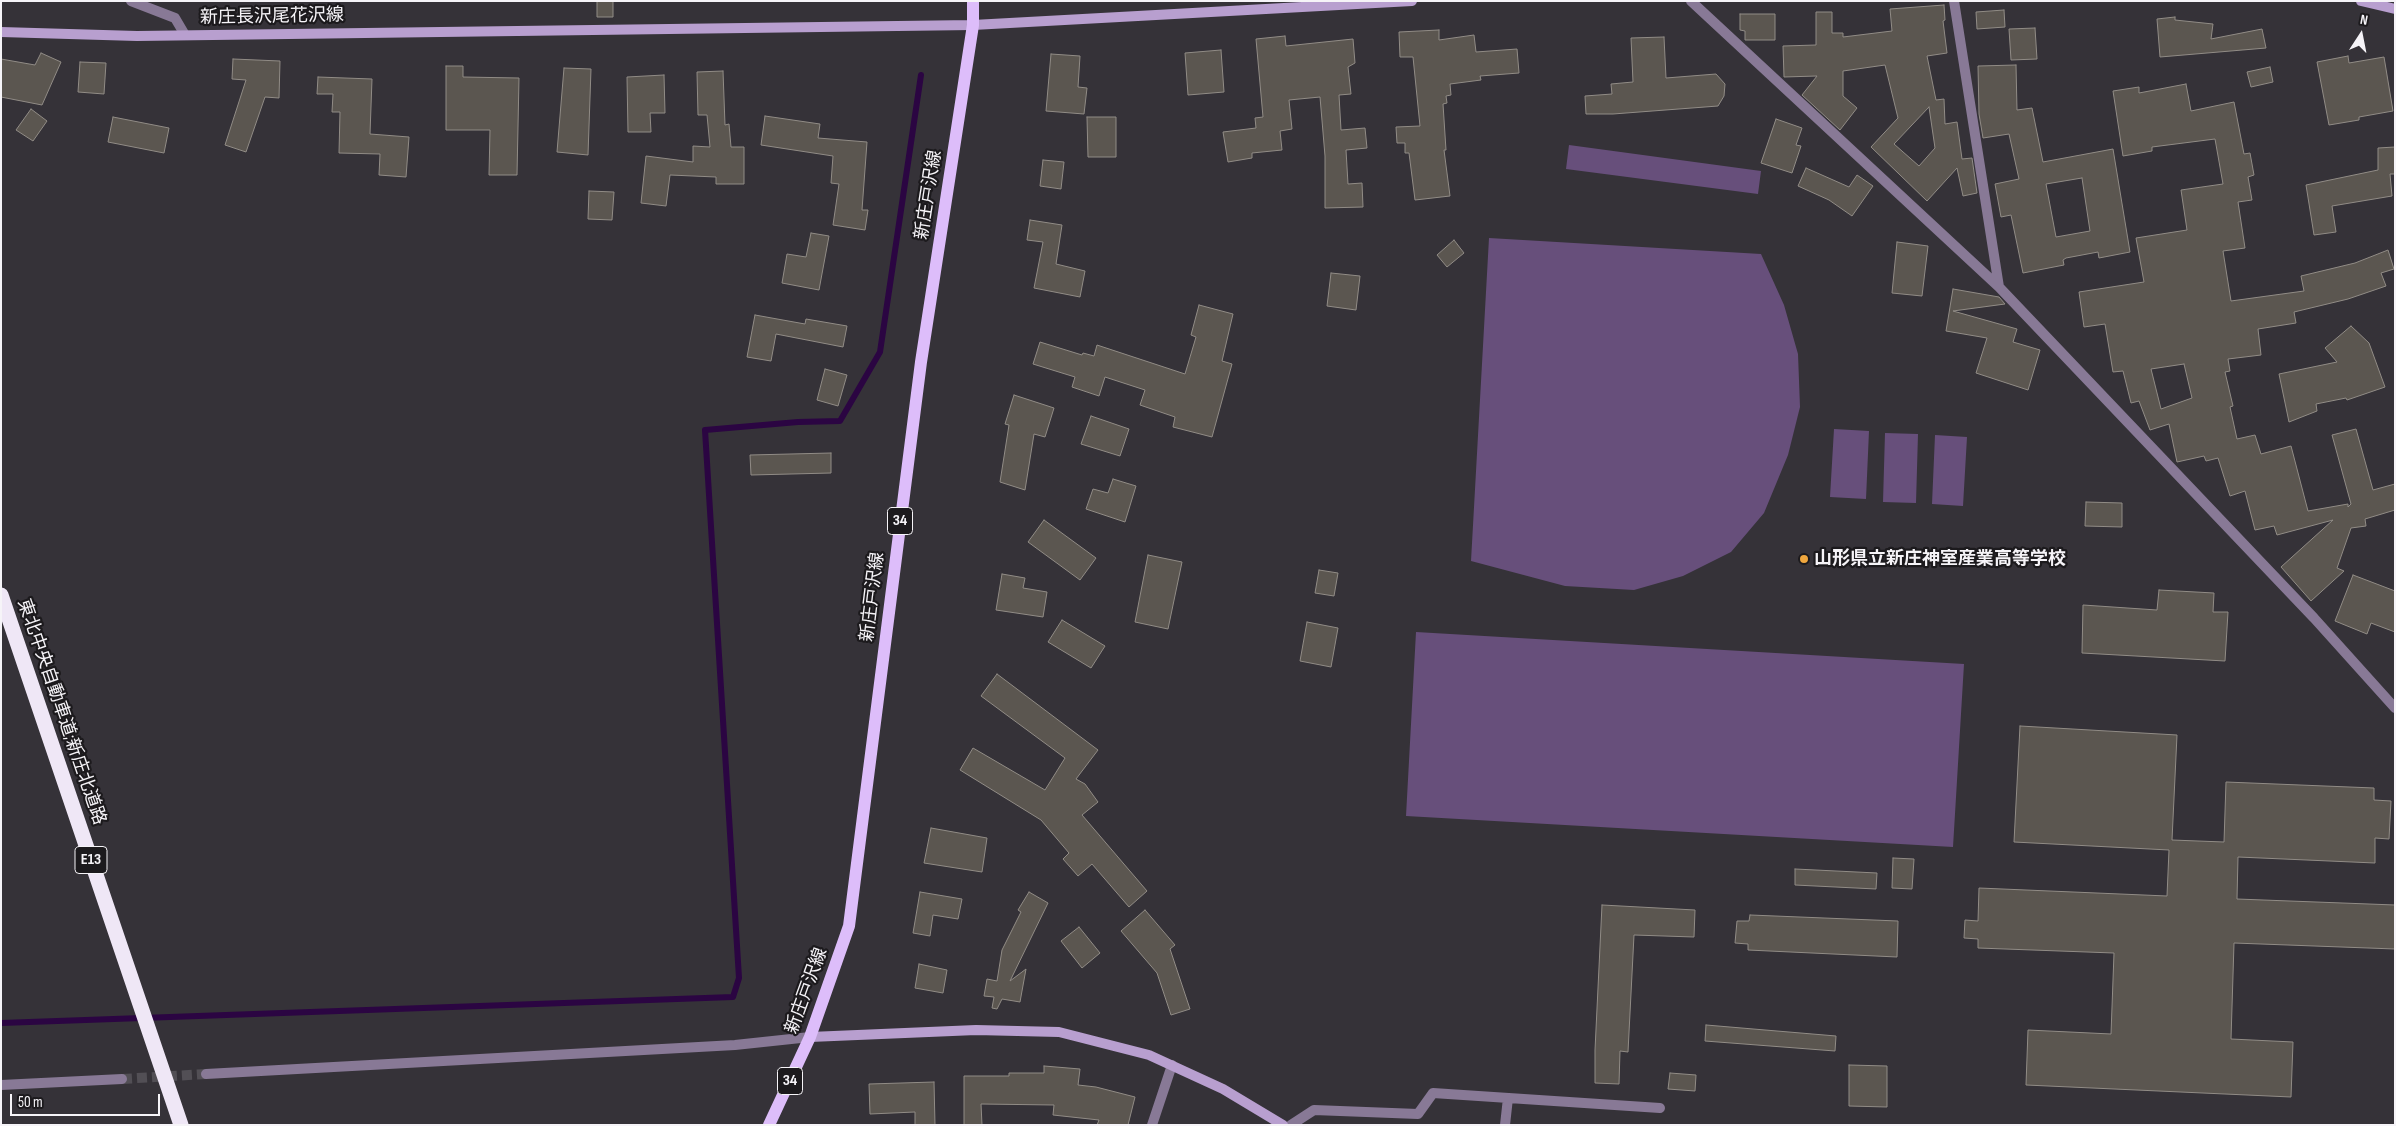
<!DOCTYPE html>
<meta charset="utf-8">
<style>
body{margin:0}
#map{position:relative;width:2396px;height:1126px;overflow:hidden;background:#353238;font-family:"Sofia Sans Condensed",sans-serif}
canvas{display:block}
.frame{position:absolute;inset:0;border:2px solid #f6f4f8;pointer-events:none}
.north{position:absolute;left:2336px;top:10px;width:50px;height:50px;-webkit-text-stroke:4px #1c1a1d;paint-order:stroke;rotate:11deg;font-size:14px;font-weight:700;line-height:20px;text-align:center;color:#f6f4f8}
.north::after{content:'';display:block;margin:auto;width:18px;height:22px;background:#f6f4f8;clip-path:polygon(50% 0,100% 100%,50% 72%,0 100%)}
.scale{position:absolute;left:10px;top:1094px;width:150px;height:22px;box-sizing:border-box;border:2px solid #f6f4f8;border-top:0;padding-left:6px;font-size:15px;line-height:18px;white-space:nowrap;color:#f6f4f8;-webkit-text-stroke:4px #1c1a1d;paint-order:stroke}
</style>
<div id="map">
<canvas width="2396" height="1126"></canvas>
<div class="frame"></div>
<div class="north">N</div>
<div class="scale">50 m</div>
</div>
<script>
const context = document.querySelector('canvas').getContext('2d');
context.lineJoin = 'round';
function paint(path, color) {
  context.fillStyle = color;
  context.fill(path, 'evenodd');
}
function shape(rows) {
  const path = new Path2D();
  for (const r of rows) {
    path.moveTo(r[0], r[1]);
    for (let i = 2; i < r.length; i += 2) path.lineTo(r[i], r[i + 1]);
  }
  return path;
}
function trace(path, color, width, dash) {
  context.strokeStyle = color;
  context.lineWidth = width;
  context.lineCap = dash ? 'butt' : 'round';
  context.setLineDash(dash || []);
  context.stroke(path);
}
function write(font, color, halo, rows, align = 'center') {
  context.font = font + ' "Sofia Sans Condensed","Noto Sans JP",sans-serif';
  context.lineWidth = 4.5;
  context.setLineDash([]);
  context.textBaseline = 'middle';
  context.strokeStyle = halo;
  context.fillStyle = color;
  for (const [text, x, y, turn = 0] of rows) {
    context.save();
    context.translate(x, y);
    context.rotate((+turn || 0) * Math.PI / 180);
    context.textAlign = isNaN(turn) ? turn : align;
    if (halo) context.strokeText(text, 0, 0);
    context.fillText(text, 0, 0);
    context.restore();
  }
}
paint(shape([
 [1569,145,1761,171,1758,194,1566,169],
 [1489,238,1761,254,1784,305,1798,354,1800,407,1788,455,1764,513,1731,552,1683,576,1634,590,1565,586,1471,561],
 [1834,429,1869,431,1866,499,1830,497],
 [1885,433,1918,434,1916,503,1883,502],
 [1935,435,1967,437,1963,506,1932,504],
 [1416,632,1964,664,1953,847,1406,816]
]), '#674f7b');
trace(shape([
 [1,1023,733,997,739,978,705,430,798,422,840,421,880,352,921,75]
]), '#2b0542', 6);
const building = shape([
 [597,1,613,1,613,17,597,17,597,1],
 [1944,5,1945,20,1943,21,1947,53,1927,56,1936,100,1944,99,1945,124,1957,122,1962,159,1972,158,1977,193,1963,196,1957,168,1927,201,1871,147,1898,118,1885,65,1843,71,1843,96,1857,108,1840,130,1802,95,1817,76,1784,77,1783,46,1816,45,1816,12,1832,12,1832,33,1843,33,1843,37,1892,31,1890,9,1944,5],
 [1929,107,1935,148,1919,166,1894,144,1929,107],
 [2004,10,2005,27,1977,29,1976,12,2004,10],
 [1740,14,1775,14,1775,40,1745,40,1745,31,1740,30,1740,14],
 [2175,17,2175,20,2213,24,2211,39,2262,29,2266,48,2160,57,2157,19,2175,17],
 [2035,28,2037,59,2011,60,2009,29,2035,28],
 [1439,30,1439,40,1474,35,1476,52,1517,49,1519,73,1480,76,1481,80,1450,84,1451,95,1446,96,1447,103,1443,104,1446,150,1444,150,1450,196,1415,200,1409,153,1405,153,1405,143,1397,143,1396,127,1420,126,1413,57,1400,57,1399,32,1439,30],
 [1285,36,1286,46,1353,39,1355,63,1348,67,1351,94,1339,95,1341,130,1365,128,1367,148,1346,150,1348,184,1362,183,1363,207,1325,208,1325,156,1320,97,1289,100,1292,129,1280,131,1282,150,1252,153,1252,158,1228,162,1223,132,1256,128,1255,118,1263,117,1256,39,1285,36],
 [1664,37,1666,78,1716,74,1725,84,1724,96,1718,106,1613,114,1586,114,1585,96,1612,94,1611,84,1633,82,1631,38,1664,37],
 [1221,50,1224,92,1188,95,1185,53,1221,50],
 [41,53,61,62,42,105,1,97,1,59,35,65,41,53],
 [1051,54,1080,56,1078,87,1087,88,1084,114,1046,111,1051,54],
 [2348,56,2349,63,2384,57,2393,111,2359,117,2359,120,2329,125,2317,62,2348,56],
 [233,59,280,61,279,98,265,97,246,152,225,145,246,80,232,79,233,59],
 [80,62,106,63,104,94,78,92,80,62],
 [2016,65,2017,110,2032,108,2043,162,2113,149,2130,252,2099,258,2098,252,2066,258,2063,260,2064,265,2023,273,2011,215,2001,217,1995,184,2019,179,2009,134,1983,138,1979,114,1978,66,2016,65],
 [2082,178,2090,231,2056,237,2046,184,2082,178],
 [446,66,463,66,463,77,519,78,517,175,489,175,490,130,446,130,446,66],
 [2270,67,2273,82,2251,87,2247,72,2270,67],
 [564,68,591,69,588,155,557,152,564,68],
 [723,71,725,125,729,124,731,147,744,147,744,184,716,184,716,177,670,175,666,206,641,203,646,156,693,162,693,146,710,147,707,115,698,115,697,72,723,71],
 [664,75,665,113,650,113,651,132,628,132,627,77,664,75],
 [318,77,372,79,370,134,409,137,406,177,379,175,380,154,339,153,340,112,332,112,333,94,317,94,318,77],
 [2186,84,2191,111,2234,102,2244,154,2250,153,2254,175,2248,177,2252,200,2238,202,2245,248,2223,251,2231,301,2304,291,2301,276,2355,263,2388,250,2394,269,2381,273,2386,286,2348,299,2294,312,2296,323,2258,329,2261,355,2228,359,2230,371,2225,372,2233,406,2230,407,2237,439,2255,435,2261,454,2291,446,2308,511,2348,504,2348,507,2351,504,2332,435,2356,429,2373,490,2395,484,2395,510,2365,519,2366,526,2351,528,2337,568,2344,571,2311,601,2281,567,2333,520,2277,535,2274,526,2255,530,2245,491,2230,496,2218,458,2206,461,2204,456,2177,462,2169,424,2150,430,2139,401,2131,403,2123,371,2113,372,2105,324,2084,327,2079,292,2144,282,2136,238,2187,230,2181,190,2223,184,2215,139,2152,147,2152,151,2123,156,2113,91,2139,87,2139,93,2186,84],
 [2184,364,2192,398,2161,409,2151,369,2184,364],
 [31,109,47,121,33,141,16,130,31,109],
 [765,116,820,124,818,138,867,142,862,210,868,210,865,230,833,225,839,184,831,183,833,156,761,145,765,116],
 [113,117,169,128,164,153,108,142,113,117],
 [1087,117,1116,117,1116,157,1088,157,1087,117],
 [1776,119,1802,128,1796,145,1801,146,1792,173,1761,163,1776,119],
 [2395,147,2395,174,2390,174,2392,196,2332,206,2336,232,2314,235,2306,185,2378,170,2378,148,2395,147],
 [1043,160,1064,162,1061,189,1040,186,1043,160],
 [1806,168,1849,187,1857,175,1873,186,1852,216,1829,200,1798,186,1806,168],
 [589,191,614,192,612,220,588,219,589,191],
 [1030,220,1062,225,1056,264,1085,271,1080,297,1034,288,1043,242,1027,240,1030,220],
 [811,233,829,236,819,290,782,283,787,254,806,257,811,233],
 [1454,240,1464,253,1447,267,1437,255,1454,240],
 [1897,242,1928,246,1922,296,1892,293,1897,242],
 [1331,273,1360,276,1356,310,1327,306,1331,273],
 [1953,289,1999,297,2005,304,1953,311,2017,329,2013,342,2040,350,2028,390,1976,373,1987,338,1946,331,1953,289],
 [1199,305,1233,314,1222,361,1232,364,1212,437,1173,427,1175,417,1140,405,1145,390,1105,377,1099,396,1072,387,1075,377,1033,364,1040,342,1082,355,1083,353,1094,356,1097,345,1185,374,1196,337,1191,335,1199,305],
 [755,315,805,324,806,319,847,326,843,347,776,334,771,361,747,357,755,315],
 [2351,326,2369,343,2385,387,2347,400,2346,398,2316,404,2317,411,2289,422,2279,374,2337,362,2325,348,2351,326],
 [825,369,847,375,838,406,817,400,825,369],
 [1014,395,1054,408,1045,437,1034,434,1025,490,1000,482,1009,425,1005,424,1014,395],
 [1091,416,1129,429,1120,456,1081,444,1091,416],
 [831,453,831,473,751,475,750,455,831,453],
 [1113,479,1136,486,1125,522,1086,509,1093,489,1108,493,1113,479],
 [2086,502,2122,503,2122,527,2085,526,2086,502],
 [1044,520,1096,558,1080,580,1028,542,1044,520],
 [1148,555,1182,562,1168,629,1135,622,1148,555],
 [1319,570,1338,573,1334,596,1315,593,1319,570],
 [1002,574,1025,578,1023,588,1047,592,1043,617,996,610,1002,574],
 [2353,575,2395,591,2395,632,2371,623,2367,634,2335,621,2353,575],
 [2159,590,2214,593,2213,612,2228,612,2225,661,2082,653,2083,605,2157,610,2159,590],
 [1062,620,1105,646,1091,668,1048,642,1062,620],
 [1307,622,1338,628,1331,667,1300,661,1307,622],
 [997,674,1098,750,1076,779,1085,784,1098,802,1082,815,1147,891,1129,907,1092,864,1078,876,1063,859,1069,853,1041,820,960,770,973,748,1045,790,1065,758,981,696,997,674],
 [2020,726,2177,735,2172,840,2224,842,2226,782,2374,788,2374,800,2391,801,2389,839,2375,838,2375,863,2238,857,2237,899,2395,905,2395,949,2234,943,2231,1039,2293,1042,2291,1097,2026,1085,2028,1030,2111,1034,2114,953,1978,948,1978,939,1964,938,1965,920,1978,921,1979,888,2167,896,2169,850,2014,842,2020,726],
 [931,828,987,838,982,872,924,863,931,828],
 [1893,858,1914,859,1912,889,1892,888,1893,858],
 [1795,869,1877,873,1876,889,1795,885,1795,869],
 [920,892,962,899,958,919,933,915,930,936,913,933,920,892],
 [1029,892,1048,903,1010,981,1026,969,1020,1002,1002,999,997,1009,992,1008,994,997,984,996,987,979,997,981,1002,950,1021,912,1018,910,1029,892],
 [1602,905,1695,910,1694,937,1634,935,1628,1052,1620,1051,1619,1084,1595,1083,1595,1050,1602,905],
 [1145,910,1175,945,1170,949,1190,1009,1171,1015,1157,973,1121,931,1145,910],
 [1750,915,1898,921,1897,957,1748,950,1748,944,1735,943,1737,921,1749,921,1750,915],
 [1079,927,1100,953,1082,968,1061,941,1079,927],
 [919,964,947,970,943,993,915,988,919,964],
 [1706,1025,1836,1036,1835,1051,1705,1041,1706,1025],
 [1849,1065,1887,1066,1887,1107,1849,1106,1849,1065],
 [1044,1066,1080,1069,1078,1085,1096,1087,1135,1097,1128,1125,1097,1125,1099,1120,1053,1115,1054,1105,981,1104,982,1125,964,1125,964,1076,1009,1076,1009,1073,1044,1073,1044,1066],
 [1670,1073,1696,1075,1695,1091,1668,1089,1670,1073],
 [934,1082,935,1125,915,1125,915,1112,870,1114,869,1084,934,1082]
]);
paint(building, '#5b5650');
trace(building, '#918c86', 1);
trace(shape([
 [122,1079,206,1074]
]), '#524f55', 10, [10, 5]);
trace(shape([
 [131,1,175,18,185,35],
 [1691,1,1999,287,2314,618,2395,708],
 [1954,1,1999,287],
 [206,1074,735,1045,810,1037],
 [1,1085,122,1079],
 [1152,1125,1172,1065],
 [1291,1125,1314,1110,1418,1114,1433,1093,1660,1108],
 [1505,1125,1508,1098]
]), '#887996', 10);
trace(shape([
 [2361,1,2395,9],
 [1,32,137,36,973,25,1412,1],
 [810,1037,976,1030,1059,1032,1149,1055,1223,1089,1283,1125]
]), '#b89fcf', 10);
trace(shape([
 [769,1125,810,1037,849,926,921,362,973,25,973,1]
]), '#ddbdfa', 12);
trace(shape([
 [1,595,181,1125]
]), '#efe7f6', 15);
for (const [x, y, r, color] of [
 [1804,559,5,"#f0a73e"]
]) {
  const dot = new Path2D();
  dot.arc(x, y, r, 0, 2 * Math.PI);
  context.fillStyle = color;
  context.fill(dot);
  trace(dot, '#1c1a1d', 2);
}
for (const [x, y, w] of [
 [900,521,25],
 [91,860,32],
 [790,1081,25]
]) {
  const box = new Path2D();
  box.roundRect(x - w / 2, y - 13.5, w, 27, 4);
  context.fillStyle = '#1c1a1d';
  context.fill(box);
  trace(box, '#f6f4f8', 1);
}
write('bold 16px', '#f6f4f8', null, [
 ["34",900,521],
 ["E13",91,860],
 ["34",790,1081]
]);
write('18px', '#f6f4f8', '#1c1a1d', [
 ["新庄長沢尾花沢線",272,17,-1],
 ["新庄戸沢線",929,195,-81],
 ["新庄戸沢線",873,597,-83],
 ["東北中央自動車道;新庄北道路",61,712,71],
 ["新庄戸沢線",807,991,-70]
]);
write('bold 18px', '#f6f4f8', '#1c1a1d', [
 ["山形県立新庄神室産業高等学校",1814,559]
], 'left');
</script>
